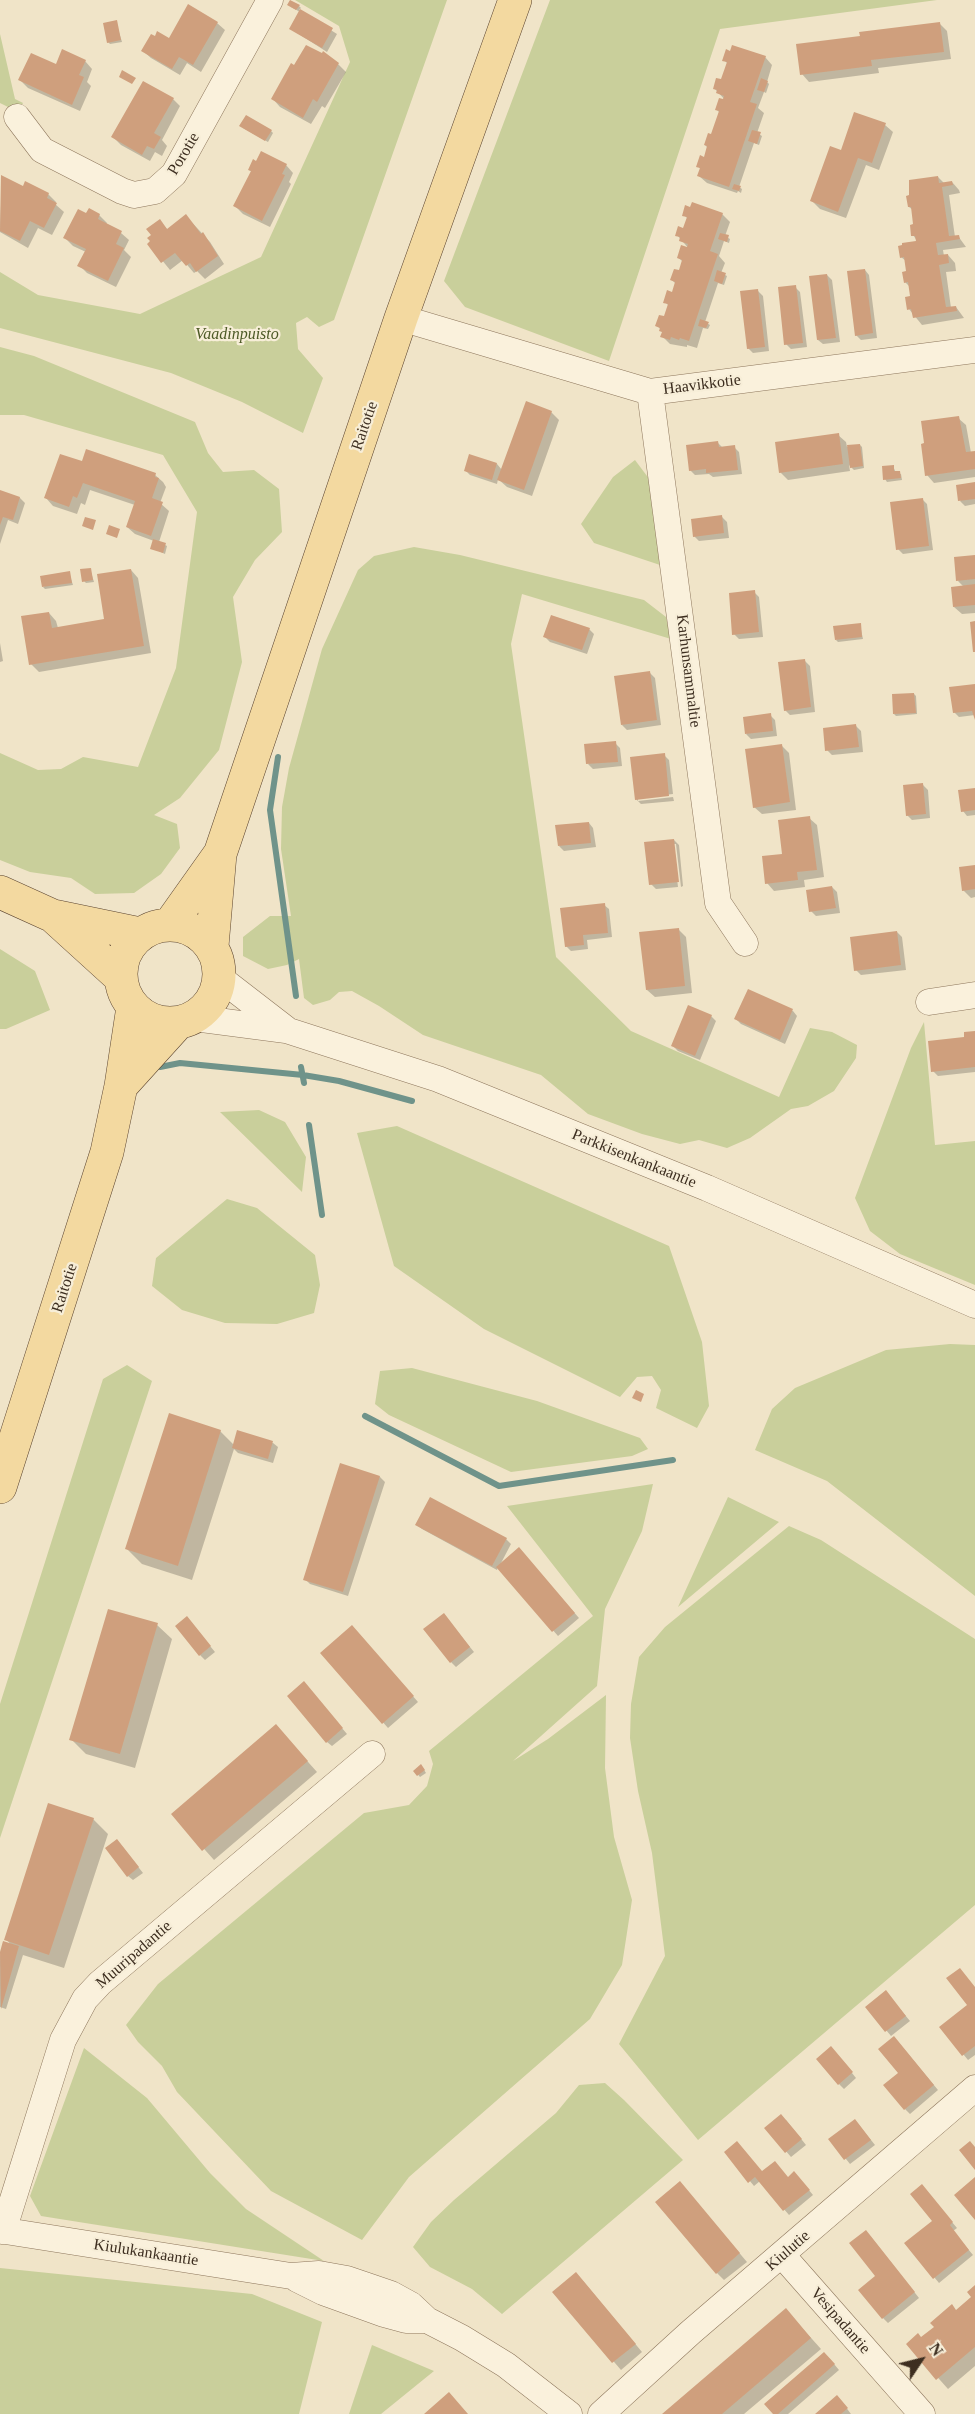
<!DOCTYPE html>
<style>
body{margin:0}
#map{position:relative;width:975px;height:2414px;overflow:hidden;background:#f0e4c8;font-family:Georgia,serif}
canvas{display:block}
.north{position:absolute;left:891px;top:2330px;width:60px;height:60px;-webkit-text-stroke:4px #f7eed8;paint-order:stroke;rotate:55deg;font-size:16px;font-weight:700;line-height:24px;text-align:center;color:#3d2e20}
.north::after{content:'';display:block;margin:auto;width:21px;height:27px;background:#3d2e20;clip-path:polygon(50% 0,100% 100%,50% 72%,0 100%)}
</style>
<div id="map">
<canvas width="975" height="2414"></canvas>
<div class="north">N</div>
</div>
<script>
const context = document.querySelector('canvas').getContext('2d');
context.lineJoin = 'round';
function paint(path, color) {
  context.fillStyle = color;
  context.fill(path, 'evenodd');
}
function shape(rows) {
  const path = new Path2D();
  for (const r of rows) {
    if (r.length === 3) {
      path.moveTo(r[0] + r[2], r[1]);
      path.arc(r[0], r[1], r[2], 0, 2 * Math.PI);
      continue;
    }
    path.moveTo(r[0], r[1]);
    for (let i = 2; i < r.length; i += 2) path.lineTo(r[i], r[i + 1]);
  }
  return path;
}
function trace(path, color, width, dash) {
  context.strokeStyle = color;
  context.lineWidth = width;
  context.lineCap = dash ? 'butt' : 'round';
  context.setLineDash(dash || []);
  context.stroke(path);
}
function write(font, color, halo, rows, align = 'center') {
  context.font = font + ' Georgia,serif';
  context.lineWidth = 4.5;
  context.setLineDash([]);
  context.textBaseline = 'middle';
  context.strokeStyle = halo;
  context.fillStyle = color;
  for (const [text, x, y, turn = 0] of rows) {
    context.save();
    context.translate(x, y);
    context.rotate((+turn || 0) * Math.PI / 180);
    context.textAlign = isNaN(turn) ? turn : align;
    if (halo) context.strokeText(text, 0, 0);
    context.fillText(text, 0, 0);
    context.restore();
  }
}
paint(shape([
 [295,0,447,0,334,320,319,327,307,317,296,323,298,349,323,378,303,433,242,402,171,373,0,328,0,272,38,295,140,314,261,257,350,62,339,26],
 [550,0,937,0,720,29,609,361,465,307,444,281],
 [0,34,15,99,23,103,18,112,0,103],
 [0,347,34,356,195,422,208,453,223,472,254,470,279,489,282,532,255,560,233,597,242,662,219,750,180,798,154,815,177,824,180,848,161,874,134,893,95,894,71,878,30,872,0,860,0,753,38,770,61,769,83,757,138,767,176,668,197,512,163,455,24,415,0,415],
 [635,460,650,480,660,565,594,543,581,524,613,477],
 [414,547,460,555,644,600,666,617,671,639,522,594,511,644,556,957,631,1031,779,1097,810,1028,832,1032,857,1045,856,1058,834,1091,808,1106,791,1109,750,1138,727,1148,699,1140,680,1144,642,1134,588,1114,541,1075,423,1035,379,1006,352,991,339,992,330,1000,313,1005,304,998,299,959,287,965,268,969,243,956,243,937,270,916,291,916,281,849,282,807,289,768,322,649,358,570,374,556],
 [0,949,35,971,50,1010,6,1029,0,1029],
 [924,1022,935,1145,975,1141,975,1285,900,1254,870,1231,855,1198,911,1048],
 [259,1110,285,1122,306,1157,302,1192,220,1112],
 [397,1126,669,1246,702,1342,709,1406,697,1428,656,1408,661,1390,652,1376,637,1377,620,1397,484,1329,394,1266,357,1133],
 [227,1199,257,1208,315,1255,320,1285,314,1313,277,1324,225,1323,182,1310,152,1286,156,1258],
 [950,1344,975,1345,975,1596,827,1481,755,1450,772,1409,795,1388,886,1350],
 [127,1365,152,1381,0,1838,0,1704,103,1379],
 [412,1368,537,1401,640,1438,648,1449,632,1456,511,1472,389,1415,375,1404,380,1371],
 [653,1484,642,1531,605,1609,597,1686,513,1761,548,1739,606,1695,605,1768,614,1837,632,1900,622,1965,590,2019,409,2177,362,2240,271,2191,177,2092,162,2066,138,2042,126,2025,158,1984,364,1813,409,1805,427,1786,433,1764,429,1751,593,1616,507,1506],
 [728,1497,779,1522,678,1607],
 [789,1526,821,1540,975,1639,975,1905,698,2140,619,2044,665,1956,652,1853,638,1791,630,1738,631,1704,639,1657,665,1627],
 [84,2048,147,2098,210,2173,246,2209,324,2261,41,2216,30,2196],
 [605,2083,624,2100,683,2160,502,2314,472,2289,430,2267,413,2247,431,2222,454,2200,556,2113,579,2085],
 [0,2268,252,2294,322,2322,299,2414,0,2414],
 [372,2345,434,2371,381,2414,349,2414]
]), '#c9cf9b');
paint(shape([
 [299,6,301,8,299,10,337,34,327,52,291,29,300,12,291,7],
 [116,22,122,42,110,44,108,42],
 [217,23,225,30,201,72,187,63,180,75,151,58,143,51],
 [939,23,947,31,951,59,878,68,879,73,809,82,802,74,861,37],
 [765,57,772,65,767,82,769,84,766,93,764,92,758,108,764,113,757,133,762,136,759,145,754,143,739,187,742,189,741,193,738,191,737,193,707,183,699,176,701,170,698,166,705,158,708,148,705,145,712,136,720,113,716,109,727,102,714,88,722,81,728,64,724,60],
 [333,59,346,72,325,108,322,106,311,124,280,107,273,99,295,67],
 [85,61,92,69,87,82,91,86,80,111,28,88,20,80,56,66],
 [173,99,180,106,162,140,167,146,162,156,155,152,150,161,121,145,113,137],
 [885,125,893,132,879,170,866,165,846,218,820,209,812,201,842,152],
 [243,128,271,131,273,133,268,142],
 [286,165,293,173,289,182,291,184,270,227,243,214,235,206,252,172,249,170],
 [2,177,24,188,48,194,56,202,55,204,64,212,52,235,38,228,28,248,0,232],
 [938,177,944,183,952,182,959,190,960,193,949,195,955,237,958,236,966,247,943,250,944,256,948,255,955,263,956,271,946,272,951,308,956,307,964,318,922,325,909,309,911,298,910,287,905,282,908,273,906,261,901,257,918,242,913,235,915,226,913,210,909,207],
 [722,214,730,222,725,236,730,239,729,243,724,241,719,256,725,263,721,273,727,276,724,285,718,283,705,322,710,325,708,329,703,328,697,348,687,345,687,347,670,344,662,336,663,333,657,325,665,318,669,306,665,302,673,294,676,284,672,280,680,272,683,262,679,258,690,250,677,235,684,230,688,219,684,215],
 [87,215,99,215,107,223,106,225,121,233,129,240,124,250,131,257,116,287,87,273,79,265,86,252,73,246,65,238],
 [186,216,210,242,224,264,205,279,197,271,194,273,183,260,170,270,149,244,159,221,168,230],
 [865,270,869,275,877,338,861,340,856,335],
 [827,275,832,280,840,342,823,344,818,340],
 [795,287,800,292,807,347,791,349,786,344],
 [758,291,763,296,769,351,753,353,748,348],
 [551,412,559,420,532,496,507,487,498,479,497,484,470,475,465,470,497,464,502,470],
 [958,418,966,425,971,453,975,453,975,477,934,483,927,475],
 [838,435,846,442,847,447,860,445,862,447,864,468,854,470,849,465,850,471,788,480,780,472],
 [718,443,723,448,734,447,739,452,742,474,713,477,709,474,695,475,690,470],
 [83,463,155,475,163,482,166,487,160,503,169,511,159,542,167,546,165,554,152,548,154,541,135,534,127,527,135,505,90,490,85,505,81,503,77,514,53,506,46,498],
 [893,466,896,473,901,474,902,480,887,482,885,479],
 [975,484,975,504,965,506,960,501],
 [0,491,20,498,25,503,18,524,8,520,0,544],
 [922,499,927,504,933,550,903,554,898,549],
 [722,517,727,522,729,538,699,541,694,536],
 [975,556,975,613,962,614,954,607,964,587,958,581],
 [90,569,94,582,86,583,84,581],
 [131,570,138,578,151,653,39,672,31,664,49,613,56,621,58,628,106,620],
 [69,573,73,585,45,589,43,587],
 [754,592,759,597,763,637,739,639,734,634],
 [860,625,863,639,838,642,836,640],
 [589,629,594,634,587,654,550,642,545,637],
 [0,643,3,661,0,662],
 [805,661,810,666,815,712,790,715,785,710],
 [650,673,655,678,661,725,627,730,622,725],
 [975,685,975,719,975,715,959,717,954,712],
 [914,694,916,696,917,714,896,716,894,714],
 [770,715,775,720,777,736,751,739,746,734],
 [856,726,861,731,863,752,832,755,827,750],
 [615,743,620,748,622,766,593,769,588,764],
 [781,745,789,753,796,810,762,814,754,807],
 [664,755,669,760,673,794,638,798,638,801,673,797,674,801,641,804,636,799],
 [923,785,928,790,930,818,912,820,907,815],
 [975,789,975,815,967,816,963,811],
 [809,818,817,825,824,877,804,880,805,887,774,891,767,883],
 [589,823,593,828,596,847,564,851,559,846],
 [674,840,679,845,683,886,681,887,676,844,673,844,678,887,656,889,651,884],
 [975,867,975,897,971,898,963,890],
 [832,887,837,892,840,913,816,916,811,911],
 [604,905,609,909,612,937,587,940,588,949,571,951,566,946],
 [678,929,686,937,692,993,655,997,647,990],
 [897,932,902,937,906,970,861,975,856,970],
 [749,991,793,1011,797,1016,785,1044,741,1024,736,1019],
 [711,1016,716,1021,700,1060,678,1051,673,1046],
 [975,1033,975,1072,938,1076,933,1071],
 [220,1431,234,1445,238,1432,273,1443,278,1447,273,1463,238,1453,234,1449,192,1580,142,1564,127,1549],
 [341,1465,380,1477,385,1482,348,1596,310,1584,305,1579],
 [417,1525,506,1539,511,1544,500,1565,523,1554,579,1618,558,1636,498,1567,497,1570,422,1529],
 [448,1620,474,1652,456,1667,451,1662],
 [191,1623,215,1652,205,1660,200,1655],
 [157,1625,172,1639,135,1768,86,1754,71,1739],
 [357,1632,418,1702,388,1728,322,1653],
 [308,1688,347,1734,332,1746,327,1742],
 [276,1726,317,1772,214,1860,173,1814],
 [423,1768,426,1773,420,1777,415,1771],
 [93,1819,108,1834,64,1968,23,1955,6,2009,0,2007,0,1957,4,1943,12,1946,6,1939],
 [121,1845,143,1873,133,1880,128,1876],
 [975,1988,975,2055,968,2060,941,2027,969,2005],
 [890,1997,910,2021,891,2036,867,2007],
 [899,2043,938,2090,910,2114,905,2109],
 [836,2053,856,2078,844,2089,839,2084],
 [786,2120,806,2145,791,2157,766,2128],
 [859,2125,875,2145,850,2164,830,2139],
 [726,2152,762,2173,788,2178,799,2178,813,2195,789,2215,760,2181,754,2186],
 [687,2191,747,2262,724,2280,717,2273],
 [926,2191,957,2228,953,2231,973,2255,939,2283,906,2243,934,2221],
 [871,2237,919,2298,888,2323,883,2318],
 [583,2281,642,2352,621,2370,554,2292],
 [975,2287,975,2366,948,2389,908,2344,921,2339,957,2311,973,2298],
 [786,2310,821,2349,744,2414,664,2414],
 [829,2358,839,2370,788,2414,775,2414],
 [842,2402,851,2414,817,2414]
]), '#0003');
trace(shape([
 [278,757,270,810,296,996],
 [160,1067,180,1063,303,1075,339,1081,412,1101],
 [301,1067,304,1083],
 [309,1125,322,1215],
 [365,1416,499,1486,673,1460]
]), '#6f938a', 6);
paint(shape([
 [290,0,300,5,296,10,287,5],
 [188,4,218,22,193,65,179,57,172,69,141,51,151,34,155,36,157,31,169,38],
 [300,9,333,28,322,48,289,29],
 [117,20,121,40,107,43,103,23],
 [940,22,944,52,871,60,872,66,800,75,796,44,860,36,859,32],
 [306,45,322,53,323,51,339,63,317,102,313,99,303,118,271,99,291,63,294,65],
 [732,45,766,56,750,102,757,104,729,187,697,176,700,168,696,167,700,155,704,157,707,146,704,145,708,133,711,134,719,111,715,110,719,98,723,99,724,96,716,93,717,90,713,89,716,78,721,79,727,62,722,61,726,49,730,51],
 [62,49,86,60,79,75,84,77,72,105,18,80,31,53,56,64],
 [122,70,136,78,132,84,119,77],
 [761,78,768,81,764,92,757,90],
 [143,81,174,98,154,133,161,137,154,149,147,146,142,155,111,137],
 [854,112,886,123,872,163,858,158,838,212,810,201,830,146,841,150],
 [246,115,272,130,265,141,239,126],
 [752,130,761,132,757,144,748,141],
 [261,151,287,164,282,174,285,175,262,221,233,206,251,171,248,170,253,159,256,161],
 [1,175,23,186,25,181,49,193,47,198,57,203,44,228,30,221,20,241,0,231],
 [938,176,939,183,952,181,953,185,942,187,949,236,959,235,960,239,936,243,938,255,948,254,949,263,939,265,946,307,956,306,957,311,913,318,911,309,907,310,905,297,910,296,908,282,904,283,902,272,906,271,904,257,900,258,898,246,902,245,902,243,916,241,915,236,911,236,910,225,913,224,911,207,908,207,906,196,909,195,909,180],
 [734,184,741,186,739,191,732,189],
 [692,202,723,213,710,251,718,254,689,341,680,338,679,340,671,337,670,340,660,337,662,332,659,331,660,328,655,326,659,315,664,316,668,304,663,303,667,290,672,292,675,282,670,280,674,269,679,270,682,260,677,258,681,245,687,247,688,244,679,241,680,237,675,236,678,226,683,228,687,217,682,216,685,205,690,207],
 [89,208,100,214,98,219,122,231,116,244,124,248,108,281,77,266,86,249,63,238,78,209,86,213],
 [186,214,201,234,203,232,218,256,196,272,190,263,186,266,175,253,161,263,147,244,150,241,147,238,151,235,146,229,160,219,167,229],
 [720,233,729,235,727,242,718,239],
 [865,269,873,333,855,336,847,271],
 [717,270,726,273,722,284,714,281],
 [827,274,836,338,817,340,809,276],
 [796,285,803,343,784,345,778,287],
 [758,289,765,347,747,349,740,291],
 [700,319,709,322,706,328,698,326],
 [526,401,552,411,524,490,497,480],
 [959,416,966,452,975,451,975,469,925,476,921,444,924,443,921,421],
 [839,433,843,464,779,473,775,442],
 [718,441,719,447,735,445,738,470,706,473,706,469,689,471,686,445],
 [860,444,863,466,850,468,847,445],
 [86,449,156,473,155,477,159,478,152,498,163,502,151,536,126,527,135,501,83,483,77,498,73,496,69,507,44,498,60,454,82,461],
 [469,454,497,463,492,480,464,471],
 [894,465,894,471,900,471,901,478,883,480,882,466],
 [975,482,975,499,958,501,956,485],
 [0,490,20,497,13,520,3,517,0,525],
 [923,498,929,546,896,550,890,502],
 [722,515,724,533,693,537,691,519],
 [85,517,96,520,93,530,82,526],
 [109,525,120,529,117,538,106,534],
 [153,539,166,543,163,553,150,549],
 [975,555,975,579,956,581,954,557],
 [91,568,93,580,82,582,80,569],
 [131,569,144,646,29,665,21,616,49,612,52,628,104,619,97,574],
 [70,571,72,583,42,587,40,576],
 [975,584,975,605,953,607,951,587],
 [755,590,759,632,732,635,729,593],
 [551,615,590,628,582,650,543,637],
 [975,621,975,652,973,652,970,622],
 [861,623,862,637,835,640,833,626],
 [805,659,811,707,784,711,778,662],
 [650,671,657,720,621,725,614,676],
 [975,684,975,720,972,711,953,713,949,687],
 [914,693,916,713,893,714,892,694],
 [771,713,773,731,745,734,743,717],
 [856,724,859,747,825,751,823,728],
 [616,741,618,762,586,764,584,744],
 [782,744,790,802,753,808,745,749],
 [665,753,669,796,635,800,630,757],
 [923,783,926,814,906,816,903,785],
 [975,788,975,810,961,812,958,790],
 [810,816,817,870,797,872,798,880,765,884,762,856,782,854,778,820],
 [589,822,591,843,558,846,555,825],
 [674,839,679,882,649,885,644,842],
 [975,865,975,889,962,891,959,867],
 [832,886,836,908,809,912,806,890],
 [605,903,608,933,583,935,584,945,565,947,560,908],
 [679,928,685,986,646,990,639,932],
 [897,931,901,965,854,971,850,937],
 [748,989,793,1009,780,1040,734,1019],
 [688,1005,712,1015,695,1056,671,1046],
 [975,1031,975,1067,931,1072,928,1041,964,1037,964,1032],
 [636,1390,644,1394,641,1402,632,1398],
 [169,1413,221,1430,178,1566,125,1549],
 [237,1430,273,1441,268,1459,232,1448],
 [340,1463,380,1476,343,1592,303,1580],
 [430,1497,507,1538,492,1566,415,1525],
 [519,1547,575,1613,552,1632,496,1567],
 [108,1609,158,1623,120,1754,69,1740],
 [444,1613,470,1647,450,1663,423,1629],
 [187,1616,211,1646,199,1656,175,1626],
 [352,1625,414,1696,382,1724,320,1653],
 [304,1681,343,1728,326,1743,287,1696],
 [276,1724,308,1761,202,1851,171,1814],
 [421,1764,425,1770,417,1776,413,1771],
 [48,1803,94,1818,49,1955,4,1940],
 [117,1839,139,1867,127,1877,105,1848],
 [3,1941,19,1946,1,2009,0,1952],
 [960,1968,975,1987,975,2046,962,2056,939,2027,967,2005,946,1978],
 [886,1990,906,2016,885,2032,865,2007],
 [894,2036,934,2085,904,2110,883,2085,898,2073,878,2049],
 [831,2046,853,2072,838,2085,816,2059],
 [781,2114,802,2139,785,2153,764,2128],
 [855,2119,871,2140,844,2160,828,2139],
 [737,2141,762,2171,775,2161,788,2177,794,2171,810,2190,783,2211,755,2177,748,2183,724,2152],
 [970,2141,975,2147,975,2170,959,2150],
 [975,2177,975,2220,954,2195],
 [680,2181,740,2253,716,2274,655,2202],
 [922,2184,953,2222,950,2225,969,2250,933,2279,904,2243,932,2221,910,2194],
 [866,2230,915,2292,882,2319,858,2290,875,2276,849,2243],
 [576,2272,636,2344,612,2363,552,2292],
 [975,2285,975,2347,936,2380,906,2344,918,2333,921,2337,934,2327,930,2323,952,2304,956,2310,971,2297,967,2292],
 [786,2308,811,2338,722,2414,662,2414],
 [824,2352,835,2364,778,2414,773,2414,764,2404],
 [449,2392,468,2414,424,2414],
 [837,2395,848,2408,841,2414,815,2414]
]), '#cf9f7d');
const minor = shape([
 [17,117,42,150,122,191,134,195,155,191,174,174,270,0],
 [401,318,650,392,975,350],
 [650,392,718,903,745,943],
 [220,978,286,1029],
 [929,1002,975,995],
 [194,1018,286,1030,438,1079,707,1188,975,1305],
 [0,2230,291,2276,319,2274,347,2279,391,2294,411,2305,427,2320,462,2338,506,2365,569,2414],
 [3,2231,63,2040,85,1999,100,1983,372,1754],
 [782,2255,922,2414],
 [297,2279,323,2292,384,2314,406,2320,427,2320],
 [601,2414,691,2332,975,2088]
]);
const major = shape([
 [0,892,53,916,140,934],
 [54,917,120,977],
 [170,924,219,855],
 [170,974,49],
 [212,946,220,854,401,318,515,0],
 [121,1086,178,1023],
 [0,1487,107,1152,121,1086,133,1007]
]);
trace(minor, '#8d765c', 27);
trace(major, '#5b4430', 34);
trace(minor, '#faf1dc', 26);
trace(major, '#f3d9a0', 33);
write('16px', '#3d2e20', '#f7eed8', [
 ["Porotie",184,154,-59],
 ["Haavikkotie",702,385,-7],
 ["Raitotie",365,426,-71],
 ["Karhunsammaltie",688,671,83],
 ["Parkkisenkankaantie",634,1159,22],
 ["Raitotie",65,1288,-72],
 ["Muuripadantie",134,1955,-41],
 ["Kiulutie",788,2251,-41],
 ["Kiulukankaantie",146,2253,9],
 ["Vesipadantie",840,2321,49]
]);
write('italic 16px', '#4d5a26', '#f7eed8', [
 ["Vaadinpuisto",237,335]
]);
</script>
